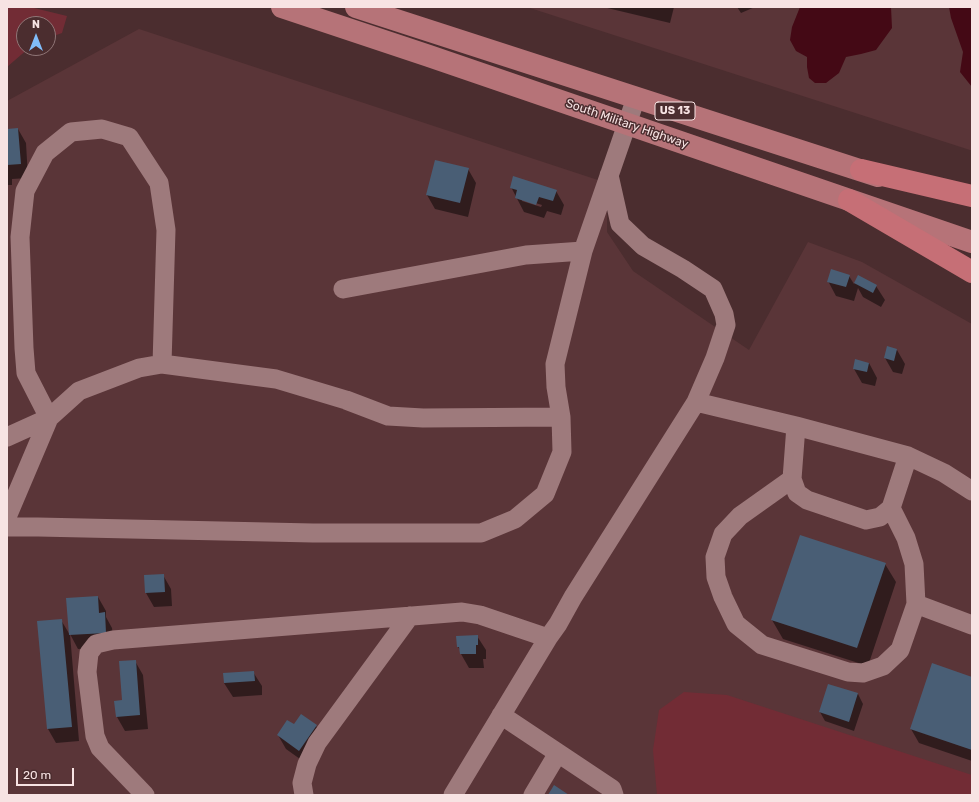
<!DOCTYPE html>
<style>
body{margin:0}
#map{position:relative;width:979px;height:802px;overflow:hidden;background:#4b2d2f;font-family:Rubik,sans-serif}
canvas{display:block}
.frame{position:absolute;inset:0;border:8px solid #f7e3e3;pointer-events:none}
.north{position:absolute;left:16px;top:16px;width:40px;height:40px;box-sizing:border-box;background:#4b2d2f;border:1px solid #907677;border-radius:50%;rotate:0deg;font-size:11px;font-weight:700;line-height:16px;text-align:center;color:#f7e3e3}
.north::after{content:'';display:block;margin:auto;width:14px;height:18px;background:#81bdfa;clip-path:polygon(50% 0,100% 100%,50% 72%,0 100%)}
.scale{position:absolute;left:16px;top:768px;width:58px;height:18px;box-sizing:border-box;border:2px solid #f7e3e3;border-top:0;padding-left:5px;font-size:12px;line-height:14px;white-space:nowrap;color:#f7e3e3;-webkit-text-stroke:3px #4b2d2f;paint-order:stroke}
</style>
<div id="map">
<canvas width="979" height="802"></canvas>
<div class="frame"></div>
<div class="north">N</div>
<div class="scale">20 m</div>
</div>
<script>
const context = document.querySelector('canvas').getContext('2d');
context.lineJoin = 'round';
function paint(path, color) {
  context.fillStyle = color;
  context.fill(path, 'evenodd');
}
function shape(rows) {
  const path = new Path2D();
  for (const r of rows) {
    path.moveTo(r[0], r[1]);
    for (let i = 2; i < r.length; i += 2) path.lineTo(r[i], r[i + 1]);
  }
  return path;
}
function trace(path, color, width, dash) {
  context.strokeStyle = color;
  context.lineWidth = width;
  context.lineCap = dash ? 'butt' : 'round';
  context.setLineDash(dash || []);
  context.stroke(path);
}
function write(font, color, halo, rows, align = 'center') {
  context.font = font + ' Rubik,sans-serif';
  context.lineWidth = 3;
  context.setLineDash([]);
  context.textBaseline = 'middle';
  context.strokeStyle = halo;
  context.fillStyle = color;
  for (const [text, x, y, turn = 0] of rows) {
    context.save();
    context.translate(x, y);
    context.rotate((+turn || 0) * Math.PI / 180);
    context.textAlign = isNaN(turn) ? turn : align;
    if (halo) context.strokeText(text, 0, 0);
    context.fillText(text, 0, 0);
    context.restore();
  }
}
paint(shape([
 [527,7,972,7,972,150,970,150],
 [139,29,607,183,607,232,633,271,749,350,808,242,862,262,972,324,972,795,7,795,7,101]
]), '#5a3538');
paint(shape([
 [7,7,30,7,67,16,62,33,48,38,48,24,24,24,24,48,29,48,7,67],
 [684,692,727,695,972,775,972,795,657,795,653,750,659,710]
]), '#722c35');
paint(shape([
 [800,7,891,7,892,28,876,50,861,54,846,57,839,73,826,83,815,83,809,78,807,67,807,57,796,51,790,40,792,27],
 [949,7,972,7,972,87,960,72,963,52,951,18]
]), '#440915');
paint(shape([
 [603,7,674,7,670,23],
 [737,7,755,7,741,13],
 [18,129,26,143,28,178,12,179,12,185,7,185,7,130],
 [468,169,476,183,468,217,435,209,427,195],
 [511,187,556,191,564,205,561,215,547,211,544,218,524,212],
 [522,199,542,205,541,207,522,201],
 [849,276,854,284,858,277,876,286,885,300,881,307,863,297,858,288,854,301,836,296,828,281],
 [897,350,905,364,902,374,893,372,885,358],
 [869,363,877,378,875,386,862,383,854,369],
 [885,564,896,582,868,666,783,639,772,620],
 [163,575,171,589,172,606,154,607,146,593],
 [98,597,106,611,106,617,112,628,114,647,78,649,70,634,79,741,56,743,48,729,38,622,61,620,70,635],
 [477,636,486,650,486,659,483,659,484,668,469,668,461,654,461,651,458,647],
 [135,661,143,675,148,729,125,731,117,717,123,701],
 [253,672,262,686,262,695,233,697,224,683],
 [972,678,972,761,919,743,911,729],
 [858,694,863,704,854,731,825,721,820,712],
 [294,726,316,726,324,740,307,764,286,749,278,735]
]), '#0007');
paint(shape([
 [18,128,21,164,7,165,7,129],
 [435,160,469,168,460,203,426,195],
 [513,176,557,190,553,201,539,197,536,205,515,198,517,190,510,188],
 [831,269,850,275,846,287,827,282],
 [858,275,877,285,873,293,854,283],
 [887,346,897,349,894,361,884,358],
 [855,359,869,363,867,372,853,369],
 [800,535,886,563,857,648,771,620],
 [164,574,165,592,145,593,144,575],
 [98,596,99,613,105,612,106,633,69,635,66,598],
 [62,619,72,727,47,729,37,621],
 [478,635,478,645,476,645,476,654,460,654,459,647,457,647,456,636],
 [136,660,140,715,116,717,114,701,122,700,119,661],
 [932,663,972,677,972,750,910,729],
 [254,671,255,681,224,683,223,673],
 [828,684,858,693,849,722,819,712],
 [301,714,317,725,299,751,277,735,287,720,294,724],
 [554,785,569,795,548,795]
]), '#495e75');
trace(shape([
 [343,289,526,255,583,251],
 [696,402,796,426,908,456,944,473,972,491],
 [796,426,792,479,797,493,807,500,866,520,880,517,891,508,908,456],
 [7,437,49,418,26,373,24,348,20,237,25,191,45,153,71,132,102,129,129,137,159,183,166,230,162,364],
 [792,479,740,516,723,534,715,557,716,577,723,597,736,624,762,645,848,672,863,673,883,666,900,650,916,604,914,564,906,538,891,508],
 [7,517,49,418,79,391,139,368,162,364,276,379,346,400,388,416,423,418,561,417],
 [7,527,38,527,313,533,481,533,515,519,545,494,562,452,561,417,556,387,555,364,583,251,636,98],
 [916,604,972,625],
 [501,715,612,789,614,795],
 [145,795,100,748,95,736,87,672,89,653,96,644,113,640,462,612,480,615,548,638],
 [304,795,302,783,307,764,317,743,410,616],
 [453,795,548,638,558,624,573,597,696,402,715,358,726,325,724,314,713,289,683,269,643,246,620,224,609,175],
 [533,795,558,753]
]), '#9e7a7c', 19);
trace(shape([
 [282,7,429,56,972,242],
 [356,7,878,176]
]), '#b67378', 22);
trace(shape([
 [861,170,972,196],
 [849,200,972,272]
]), '#c66f76', 22);
for (const [x, y, w] of [
 [675,111,40]
]) {
  const box = new Path2D();
  box.roundRect(x - w / 2, y - 9, w, 18, 3);
  context.fillStyle = '#4b2d2f';
  context.fill(box);
  trace(box, '#f7e3e3', 1);
}
write('bold 11px', '#f7e3e3', null, [
 ["US 13",675,111]
]);
write('12px', '#f7e3e3', '#4b2d2f', [
 ["South Military Highway",627,124,19]
]);
</script>
